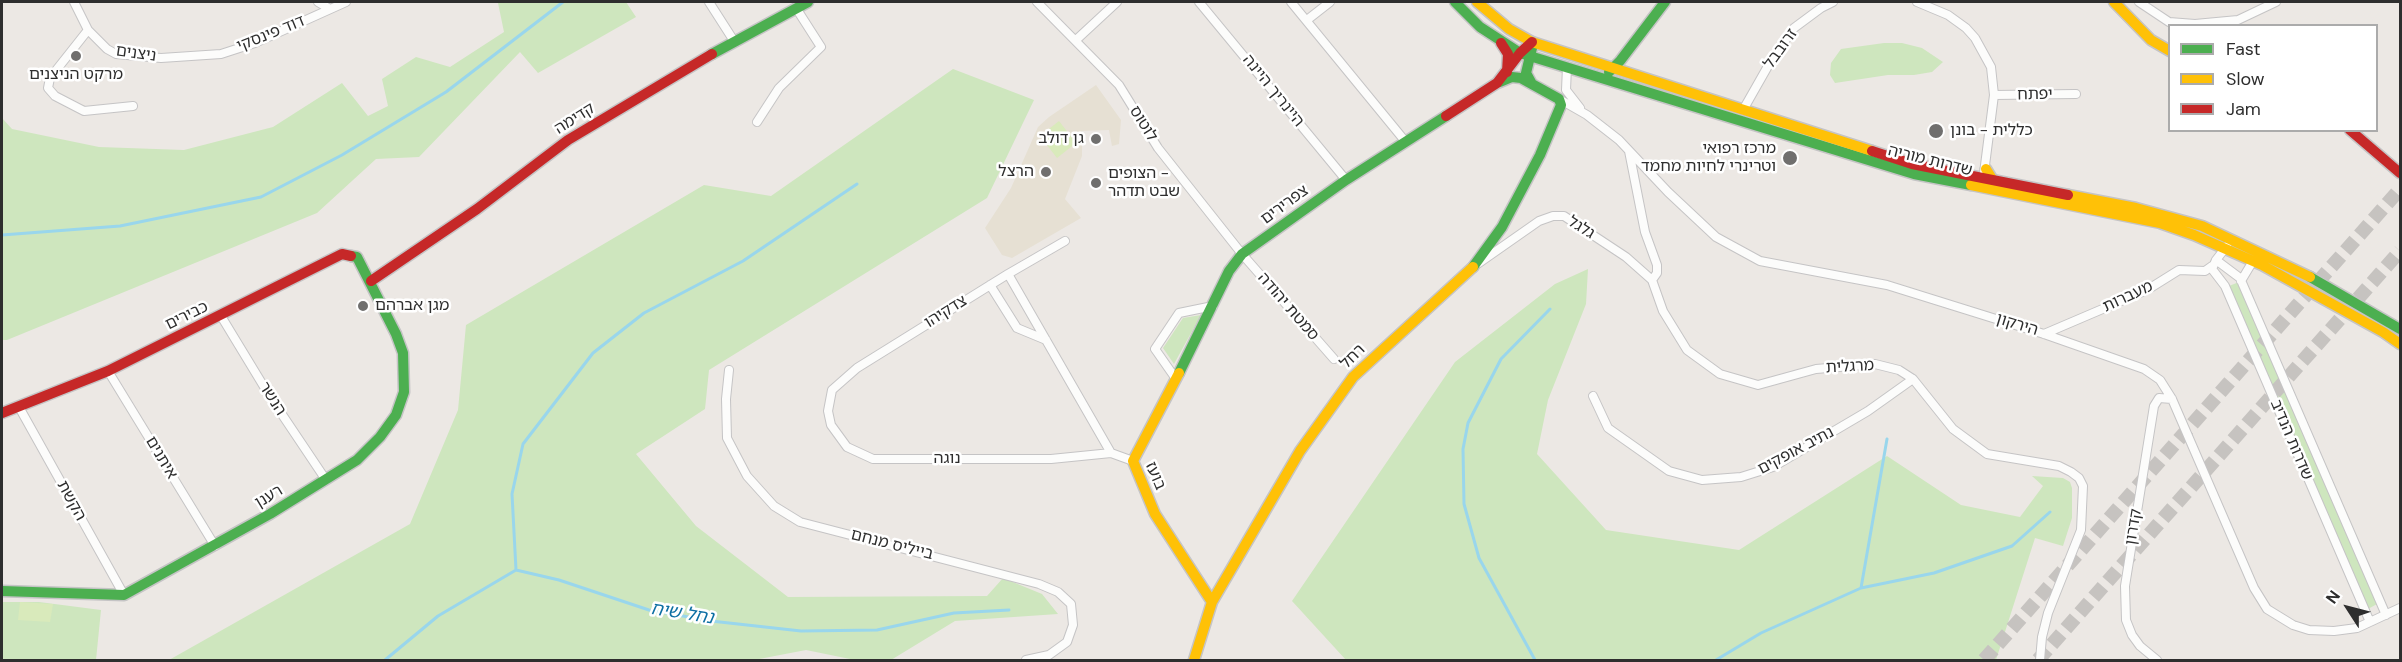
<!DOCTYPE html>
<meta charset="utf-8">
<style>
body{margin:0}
#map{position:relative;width:2402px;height:662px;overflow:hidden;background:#ece8e4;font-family:"DM Sans",sans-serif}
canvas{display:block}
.frame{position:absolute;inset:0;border:3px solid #2e2e2e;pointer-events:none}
.legend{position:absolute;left:2168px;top:24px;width:210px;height:108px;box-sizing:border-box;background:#fff;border:2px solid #ababab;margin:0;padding:8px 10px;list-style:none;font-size:18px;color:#2e2e2e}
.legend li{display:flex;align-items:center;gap:12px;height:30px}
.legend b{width:30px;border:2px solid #ababab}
.north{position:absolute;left:2318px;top:578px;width:60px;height:60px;-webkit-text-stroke:4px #fff;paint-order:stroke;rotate:306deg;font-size:16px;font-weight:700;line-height:24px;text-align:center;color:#2e2e2e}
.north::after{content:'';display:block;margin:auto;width:21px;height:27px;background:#2e2e2e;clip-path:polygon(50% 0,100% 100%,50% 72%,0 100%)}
</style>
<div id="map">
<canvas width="2402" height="662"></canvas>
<div class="frame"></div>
<ul class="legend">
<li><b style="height:8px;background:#4caf50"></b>Fast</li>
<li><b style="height:8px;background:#ffc107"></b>Slow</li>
<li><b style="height:8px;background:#c62828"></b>Jam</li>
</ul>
<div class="north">N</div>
</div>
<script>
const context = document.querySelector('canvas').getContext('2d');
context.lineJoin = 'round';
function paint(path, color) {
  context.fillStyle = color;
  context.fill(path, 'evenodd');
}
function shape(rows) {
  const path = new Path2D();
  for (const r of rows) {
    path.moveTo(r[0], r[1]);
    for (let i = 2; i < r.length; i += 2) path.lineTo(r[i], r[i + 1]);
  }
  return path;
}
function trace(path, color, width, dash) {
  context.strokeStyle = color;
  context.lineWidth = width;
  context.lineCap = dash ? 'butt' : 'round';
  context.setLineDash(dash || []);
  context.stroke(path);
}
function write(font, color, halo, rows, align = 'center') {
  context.font = font + ' "DM Sans","Noto Sans Hebrew",sans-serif';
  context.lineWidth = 5;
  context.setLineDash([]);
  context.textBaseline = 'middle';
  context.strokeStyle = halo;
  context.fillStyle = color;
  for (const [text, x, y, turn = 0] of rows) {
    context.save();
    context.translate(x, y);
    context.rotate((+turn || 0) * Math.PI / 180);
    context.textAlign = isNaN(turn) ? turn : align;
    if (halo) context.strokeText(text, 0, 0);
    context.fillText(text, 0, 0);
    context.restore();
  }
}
paint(shape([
 [1096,85,1121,120,1119,144,1112,146,1109,130,1082,131,1082,156,1065,199,1081,218,1012,258,1002,255,985,228,1011,188,1038,127,1049,117]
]), '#e6e0d3');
paint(shape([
 [500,2,626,2,636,17,538,73,520,52,419,157,376,159,317,213,7,340,2,340,2,118,12,129,99,147,184,150,273,127,342,83,368,116,388,106,382,79,416,57,450,67,504,32,498,3],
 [1884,43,1902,43,1922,48,1943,62,1932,72,1914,75,1888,75,1835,83,1830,75,1831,63,1841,49],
 [953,69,1034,100,987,198,709,370,705,409,636,454,696,526,788,597,987,596,1003,578,1042,594,1058,614,955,621,891,660,855,660,806,650,754,660,169,660,410,524,458,410,466,325,704,185,771,196],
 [1588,269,1586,304,1548,400,1537,454,1606,530,1739,550,1887,456,1961,505,2020,517,2043,486,2032,476,2063,478,2070,482,2072,488,2072,518,2063,546,2035,538,1996,660,1346,660,1292,601,1455,362,1555,284],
 [2239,282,2377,604,2368,609,2229,286],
 [1201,315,1174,364,1163,348,1183,318],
 [2,602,39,602,101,610,96,660,2,660]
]), '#cee6be');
paint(shape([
 [1059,121,1076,143,1057,158,1040,136],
 [20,602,53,604,50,622,18,620]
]), '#d9eabb');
trace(shape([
 [2,235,120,226,261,197,342,155,446,92,563,2],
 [516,570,512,494,523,444,593,353,644,313,743,261,857,184],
 [1861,588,1887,439],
 [385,660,438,616,516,570,559,580,649,610,711,621,801,631,877,630,954,613,1009,610],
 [1535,660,1479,558,1464,504,1463,449,1468,423,1501,359,1550,309],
 [1716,660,1761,633,1861,588,1934,573,2012,546,2050,512]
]), '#99d6ec', 3);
trace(shape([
 [1984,660,2400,189],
 [2038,660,2400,251]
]), '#c6c3c0', 14, [14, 7]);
const street = shape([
 [74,2,88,30,107,49,116,54,161,58,221,54,255,43,346,2],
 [318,2,330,9],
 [709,2,734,41],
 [1037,2,1119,85,1158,148,1242,254,1334,359],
 [1199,2,1346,180],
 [1291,2,1405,141],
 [1917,2,1948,15,1966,28,1975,38,1991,67,1994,95,1984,173],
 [2139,2,2169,22,2195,24,2238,20,2276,2],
 [1307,20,1330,2],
 [88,30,50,78,48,88,55,96,84,111,133,106],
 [1076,40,1117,2],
 [1567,67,1566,90,1580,108],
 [1994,95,2076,94],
 [1559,99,1587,115,1619,140,1668,192,1716,237,1760,261,1887,285,2044,334,2144,369,2160,380,2172,399,2254,588,2267,609,2293,625,2309,630,2334,631,2357,628,2400,608],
 [1743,110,1772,59,1794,28,1821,8,1833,2],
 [757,122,779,88,821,47,796,8],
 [1629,151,1645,232,1657,265,1657,273,1652,280],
 [1065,241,1008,274,857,368,832,390,828,411,831,425,847,447,873,459,1051,459,1111,453],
 [2227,246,2216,260,2212,269,2225,286,2370,622],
 [2216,260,2240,278,2386,615],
 [1479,263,1539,221,1553,216,1564,216,1626,257,1652,280],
 [1008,274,1111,453,1133,461],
 [1652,280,1663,311,1687,350,1720,374,1758,385,1816,369,1875,364,1899,370,1913,379,1953,429,1987,454,2059,466,2071,472,2079,478,2083,486,2081,530,2048,613,2042,637,2040,660],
 [2241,281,2253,261],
 [990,285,1017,328,1046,340],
 [221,316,269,395,326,480],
 [2044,334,2147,290,2179,270,2205,271,2212,266],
 [729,370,726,399,727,438,747,476,774,506,800,522,1039,584,1058,592,1071,604,1073,625,1067,642,1049,655,1026,660],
 [108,371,215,546],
 [1176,379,1155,349,1179,313,1213,306],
 [1593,396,1608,428,1669,471,1702,480,1741,477,1773,467,1868,411,1913,379],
 [19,407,124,595],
 [2157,660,2140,646,2132,635,2126,620,2125,586,2154,406,2159,398,2172,399]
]);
const fast = shape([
 [1455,2,1480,27,1520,53,1914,174,1971,185],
 [1532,48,1526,73,1532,84],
 [712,54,808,2],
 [1609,72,1620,61,1665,2],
 [1473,267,1502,227,1540,155,1561,105,1559,99,1521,78,1512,77,1500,82],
 [2310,277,2400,329],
 [1179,373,1229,271,1242,254,1346,180,1446,116],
 [2,591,124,595,270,514,357,460,380,437,396,415,404,392,403,353,396,334,357,257,351,256]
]);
const slow = shape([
 [1477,2,1509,29,1532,42,1872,151],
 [2114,2,2151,40,2170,51],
 [1986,169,1994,182],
 [1971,185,2160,223,2194,235,2262,265,2383,332,2400,344],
 [2068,195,2136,208,2202,226,2310,277],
 [1179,373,1133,461,1155,514,1212,602],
 [1194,660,1212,602,1300,451,1353,377,1473,267]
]);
const jam = shape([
 [1501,43,1508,54,1507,72],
 [1446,116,1497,83,1520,53,1532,42],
 [2350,130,2400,173],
 [1872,151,1912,164,2068,195],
 [371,281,477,209,568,140,712,54],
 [2,413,108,371,342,254,351,256]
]);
trace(street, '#c5c4c5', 10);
trace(fast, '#c5c4c5', 13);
trace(slow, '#c5c4c5', 13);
trace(jam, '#c5c4c5', 13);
trace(street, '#fcfcfb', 8);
trace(fast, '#4caf50', 10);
trace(slow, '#ffc107', 10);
trace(jam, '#c62828', 10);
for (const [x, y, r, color] of [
 [76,56,6,"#706f6e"],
 [1936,131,8,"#706f6e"],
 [1096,139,6,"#706f6e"],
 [1790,158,8,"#706f6e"],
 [1046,172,6,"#706f6e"],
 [1096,183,6,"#706f6e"],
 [363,306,6,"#706f6e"]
]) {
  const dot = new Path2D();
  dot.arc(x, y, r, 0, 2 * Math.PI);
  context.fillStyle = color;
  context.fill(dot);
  trace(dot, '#fff', 2);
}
write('16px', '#2e2e2e', '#fff', [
 ["דוד פינסקי",271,34,-22],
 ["זרובבל",1781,49,-54],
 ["ניצנים",136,54,8],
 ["היינריך היינה",1273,91,51],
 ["יפתח",2035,95,-1],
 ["קדימה",575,119,-32],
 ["לוטוס",1143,124,58],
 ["שדרות מוריה",1930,161,14],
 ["צפרירים",1285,205,-36],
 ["גלגל",1581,228,32],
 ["מעברות",2128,297,-25],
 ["סמטת יהודה",1288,307,49],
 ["צדקיהו",946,312,-32],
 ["כבירים",187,316,-26],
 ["הירקון",2017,325,17],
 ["רחל",1353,357,-45],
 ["מרגלית",1850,367,-3],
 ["הנשר",272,399,57],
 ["שדרות הנדיב",2291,440,67],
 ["נתיב אופקים",1796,451,-28],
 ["איתנים",161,458,59],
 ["נוגה",947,459],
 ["בועז",1155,476,67],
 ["רענן",269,497,-31],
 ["הקשת",71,501,61],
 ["קדרון",2134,527,-81],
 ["בייליס מנחם",892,545,14]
]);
write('16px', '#2e2e2e', '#fff', [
 ["מרקט הניצנים",76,75,"center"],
 ["כללית - בונן",1950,131],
 ["גן דולב",1084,139,"right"],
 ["מרכז רפואי",1776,149,"right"],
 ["וטרינרי לחיות מחמד",1776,167,"right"],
 ["הרצל",1034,172,"right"],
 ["הצופים -",1108,174],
 ["שבט תדהר",1108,192],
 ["מגן אברהם",375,306]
], 'left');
write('italic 18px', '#0d6fa3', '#fff', [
 ["נחל שיח",682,614,9]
]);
</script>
